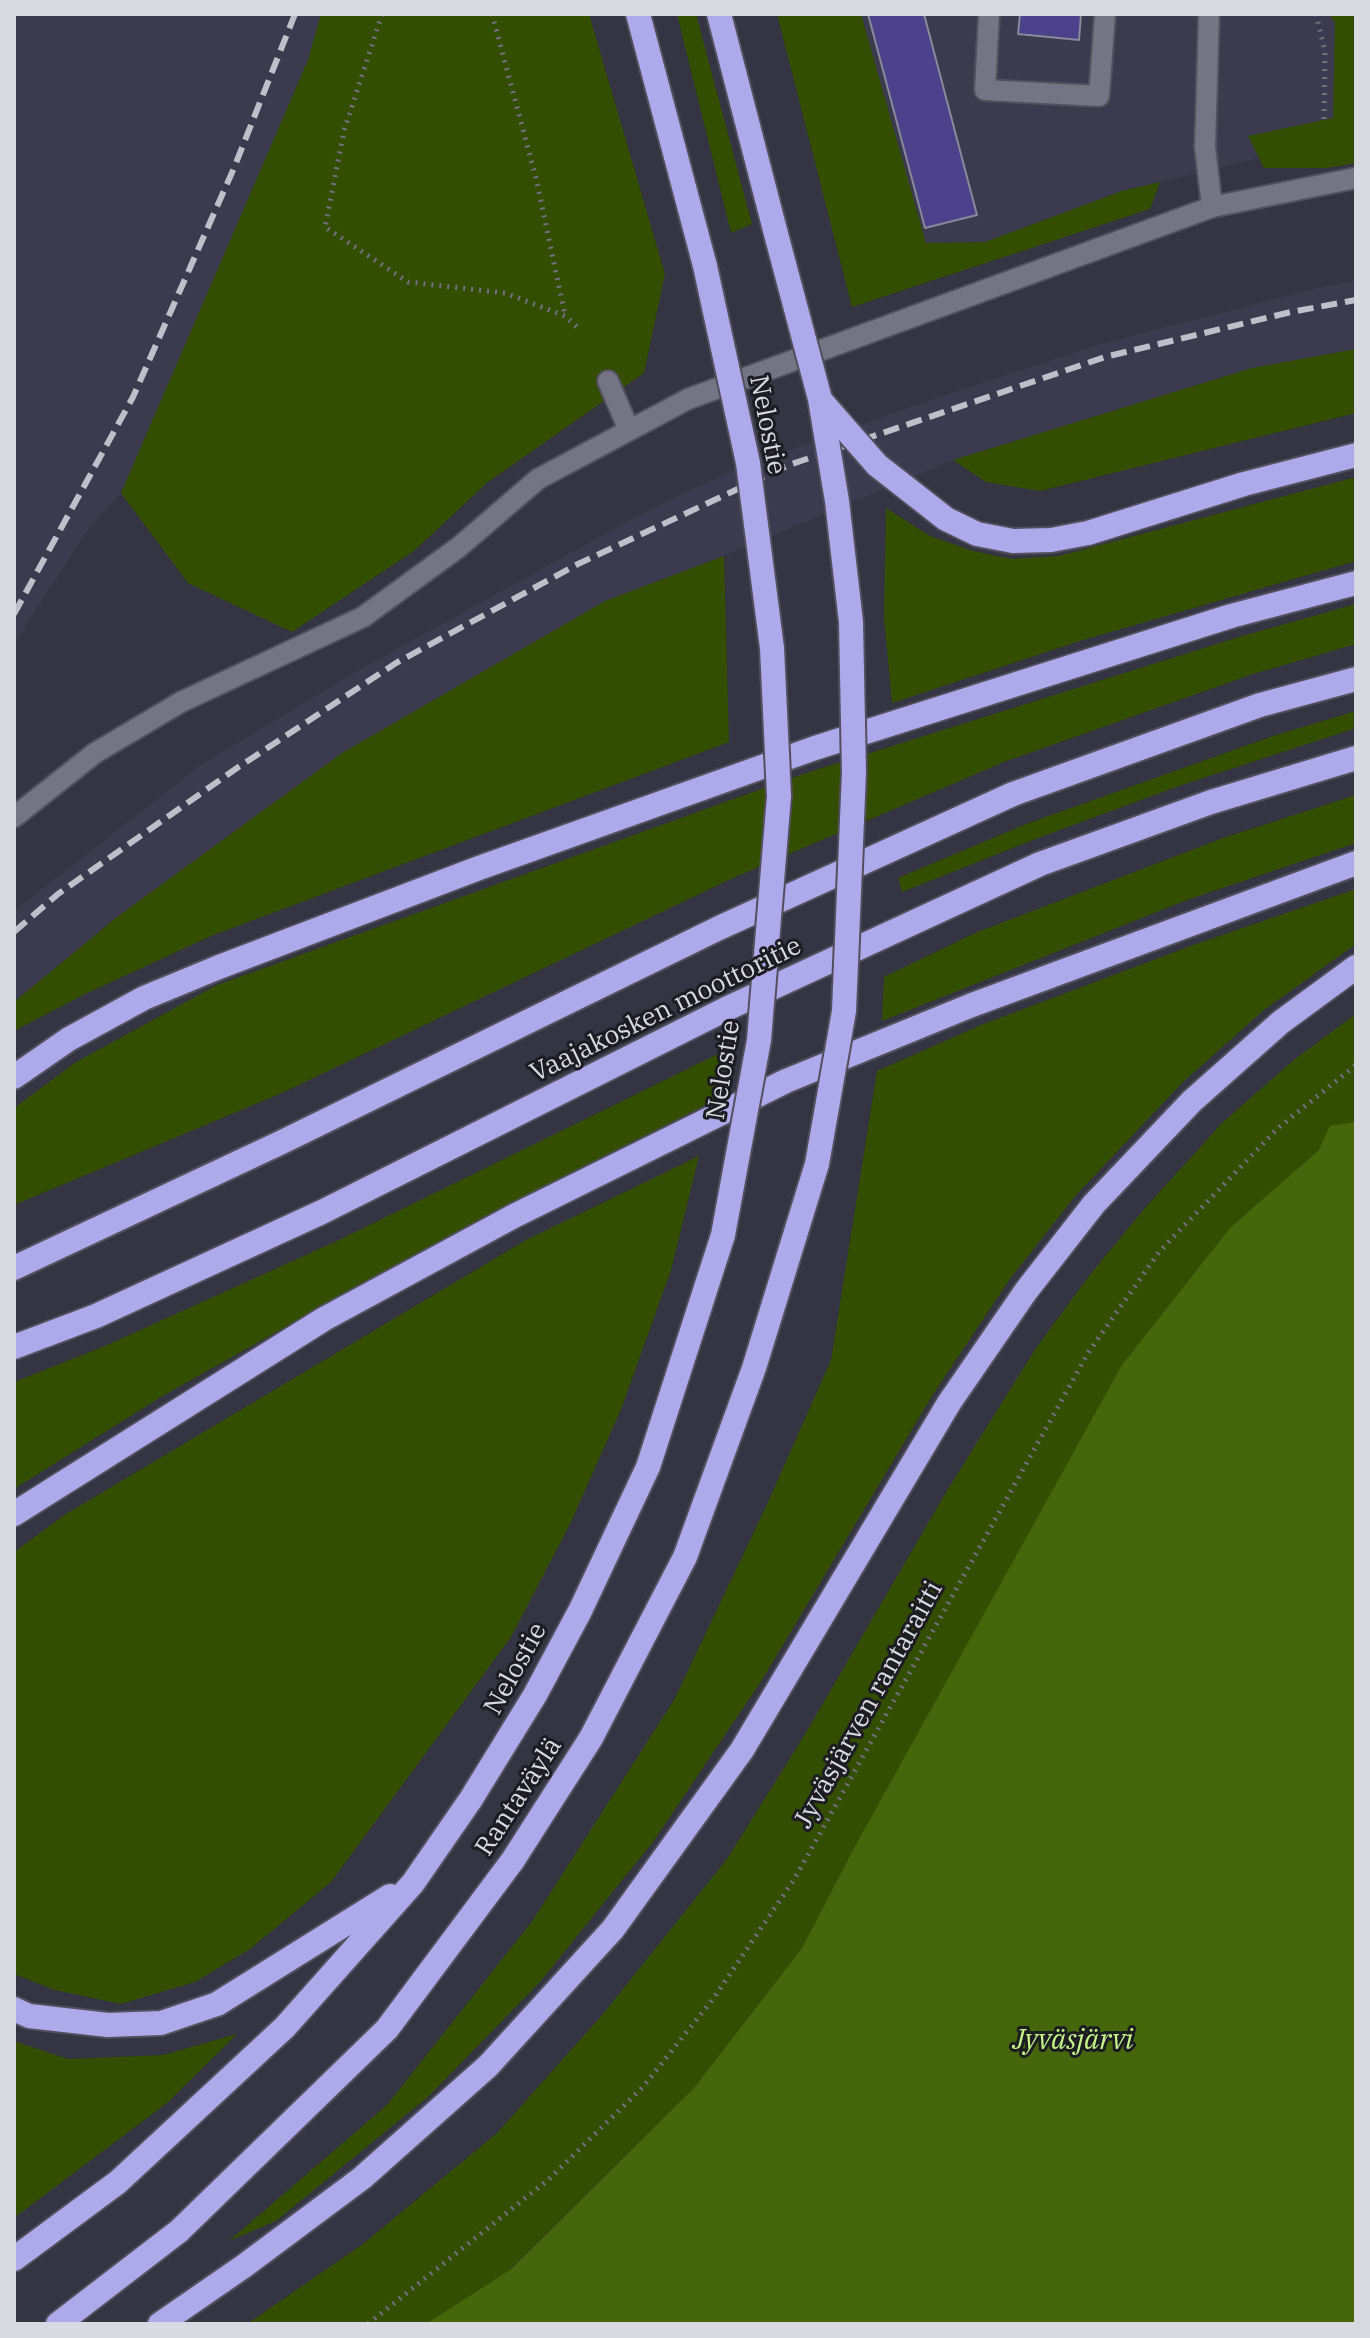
<!DOCTYPE html>
<meta charset="utf-8">
<style>
body{margin:0}
#map{position:relative;width:1370px;height:2338px;overflow:hidden;background:#343442;font-family:"IBM Plex Serif",serif}
canvas{display:block}
.frame{position:absolute;inset:0;border:16px solid #d9d9e2;pointer-events:none}
</style>
<div id="map">
<canvas width="1370" height="2338"></canvas>
<div class="frame"></div>
</div>
<script>
const context = document.querySelector('canvas').getContext('2d');
context.lineJoin = 'round';
function paint(path, color) {
  context.fillStyle = color;
  context.fill(path, 'evenodd');
}
function shape(rows) {
  const path = new Path2D();
  for (const r of rows) {
    path.moveTo(r[0], r[1]);
    for (let i = 2; i < r.length; i += 2) path.lineTo(r[i], r[i + 1]);
  }
  return path;
}
function trace(path, color, width, dash) {
  context.strokeStyle = color;
  context.lineWidth = width;
  context.lineCap = dash ? 'butt' : 'round';
  context.setLineDash(dash || []);
  context.stroke(path);
}
function write(font, color, halo, rows, align = 'center') {
  context.font = font + ' "IBM Plex Serif",serif';
  context.lineWidth = 6;
  context.setLineDash([]);
  context.textBaseline = 'middle';
  context.strokeStyle = halo;
  context.fillStyle = color;
  for (const [text, x, y, turn = 0] of rows) {
    context.save();
    context.translate(x, y);
    context.rotate((+turn || 0) * Math.PI / 180);
    context.textAlign = isNaN(turn) ? turn : align;
    if (halo) context.strokeText(text, 0, 0);
    context.fillText(text, 0, 0);
    context.restore();
  }
}
paint(shape([
 [14,14,321,14,308,60,121,493,89,528,14,644],
 [861,14,1356,14,1356,135,1122,191,985,242,925,243],
 [1356,281,1356,349,1252,368,953,460,724,556,605,601,342,753,117,917,14,1002,14,911,201,765,366,666,632,519,730,471,945,395,1104,343,1326,286]
]), '#3b3a4f');
paint(shape([
 [321,14,589,14,665,274,644,373,488,482,414,551,292,632,188,583,121,493,308,60],
 [677,14,696,14,752,224,731,233],
 [777,14,861,14,926,243,985,242,1122,191,1160,182,1150,209,852,307],
 [1329,14,1356,14,1356,163,1327,168,1264,168,1248,136,1333,118,1335,22],
 [1356,349,1356,413,1040,491,986,482,953,460,1252,368],
 [1356,477,1356,561,1083,640,892,703,884,617,886,508,930,536,973,551,1012,559,1059,556],
 [724,556,729,742,211,936,83,995,14,1031,14,1002,117,917,342,753,605,601],
 [1356,604,1356,644,1253,674,1004,762,733,878,282,1093,14,1205,14,1108,76,1062,217,985,803,774,1239,637],
 [1356,711,1356,728,1179,786,1033,840,902,892,898,878,1026,824,1273,736],
 [1356,795,1356,843,1187,900,882,1021,884,977,975,933,1223,838],
 [1356,889,1356,944,1264,1010,1183,1082,1076,1195,1010,1279,932,1396,762,1680,653,1842,540,1982,429,2096,276,2221,229,2241,387,2105,533,1920,674,1700,769,1500,831,1360,877,1071,981,1025,1196,944],
 [1356,1014,1356,1917,853,1851,802,1948,694,2088,510,2269,567,2324,247,2324,363,2244,497,2133,603,2014,727,1859,804,1736,948,1489,1036,1348,1089,1276,1145,1208,1222,1123,1295,1059],
 [726,1050,719,1098,512,1202,317,1309,161,1397,14,1489,14,1382,105,1346,339,1240],
 [699,1156,671,1270,622,1407,570,1524,511,1637,331,1882,250,1949,195,1982,121,2004,55,1990,14,1974,14,1552,66,1514,526,1240],
 [237,2034,167,2103,14,2218,14,2041,68,2059,163,2055]
]), '#334e00');
paint(shape([
 [1356,1122,1356,2324,426,2324,510,2270,694,2088,802,1948,853,1850,1122,1365,1230,1228,1319,1150,1330,1126]
]), '#46660c');
const building = shape([
 [868,14,924,14,977,215,925,228,868,14],
 [1020,14,1081,14,1079,40,1018,34,1020,14]
]);
paint(building, '#4c418a');
trace(building, '#898999', 2);
const lane = shape([
 [989,14,985,90,1099,96,1105,14],
 [608,381,629,430],
 [14,817,95,753,181,702,363,617,459,547,538,479,688,399,1212,207,1356,178]
]);
const street = shape([
 [1209,14,1205,147,1212,207]
]);
const highway = shape([
 [638,14,705,266],
 [719,14,776,234],
 [1088,533,1244,484,1356,455],
 [14,1077,69,1039,144,998,219,967,479,868,815,748,1231,616,1356,583],
 [14,1268,282,1142,719,928,1013,794,1260,705,1356,679],
 [14,1347,96,1316,322,1212,726,1009,1040,864,1211,802,1356,758],
 [14,1514,324,1319,514,1216,786,1081,972,1005,1356,863],
 [14,2009,29,2016,108,2025,161,2023,217,2004,390,1896],
 [14,2259,118,2182,285,2027,413,1883,471,1799,535,1695,580,1611,648,1467,723,1235],
 [58,2324,179,2231,387,2029,513,1860,591,1738,685,1557,754,1368,817,1164],
 [160,2324,244,2266,362,2178,488,2066,613,1929,742,1750,949,1403,1026,1291,1094,1204,1192,1101,1281,1022,1356,967]
]);
trace(lane, '#51505c', 24);
trace(street, '#51505c', 24);
trace(highway, '#51505c', 28);
trace(shape([
 [382,14,344,131,325,227,408,282,505,293,565,316,577,327],
 [492,14,536,178,565,315],
 [1316,14,1325,51,1324,124],
 [368,2324,549,2179,642,2088,713,1999,795,1878,1088,1353,1159,1252,1278,1128,1356,1065]
]), '#71717e', 5, [2, 6]);
trace(lane, '#747484', 20);
trace(street, '#747484', 20);
trace(highway, '#aea9eb', 24);
trace(shape([
 [14,614,133,397,234,168,295,14],
 [14,932,58,894,237,768,396,663,578,564,789,465,1105,357,1291,312,1356,300]
]), '#bfbfc9', 6, [16, 8]);
const highwayBridge = shape([
 [776,234,820,399,837,501,851,622,854,772,844,1011,817,1164],
 [705,266,748,463,772,648,779,796,759,1040,723,1235],
 [821,401,877,465,946,519,977,534,1013,541,1051,540,1088,533]
]);
trace(highwayBridge, '#51505c', 28, []);
trace(highwayBridge, '#aea9eb', 24);
write('26px', '#d9d9e2', '#1c1c22', [
 ["Nelostie",767,425,79],
 ["Vaajakosken moottoritie",666,1010,-26],
 ["Nelostie",724,1070,-81],
 ["Nelostie",516,1669,-61],
 ["Jyväsjärven rantaraitti",869,1705,-61],
 ["Rantaväylä",519,1797,-57]
]);
write('italic 28px', '#c5f587', '#1c1c22', [
 ["Jyväsjärvi",1073,2041]
]);
</script>
